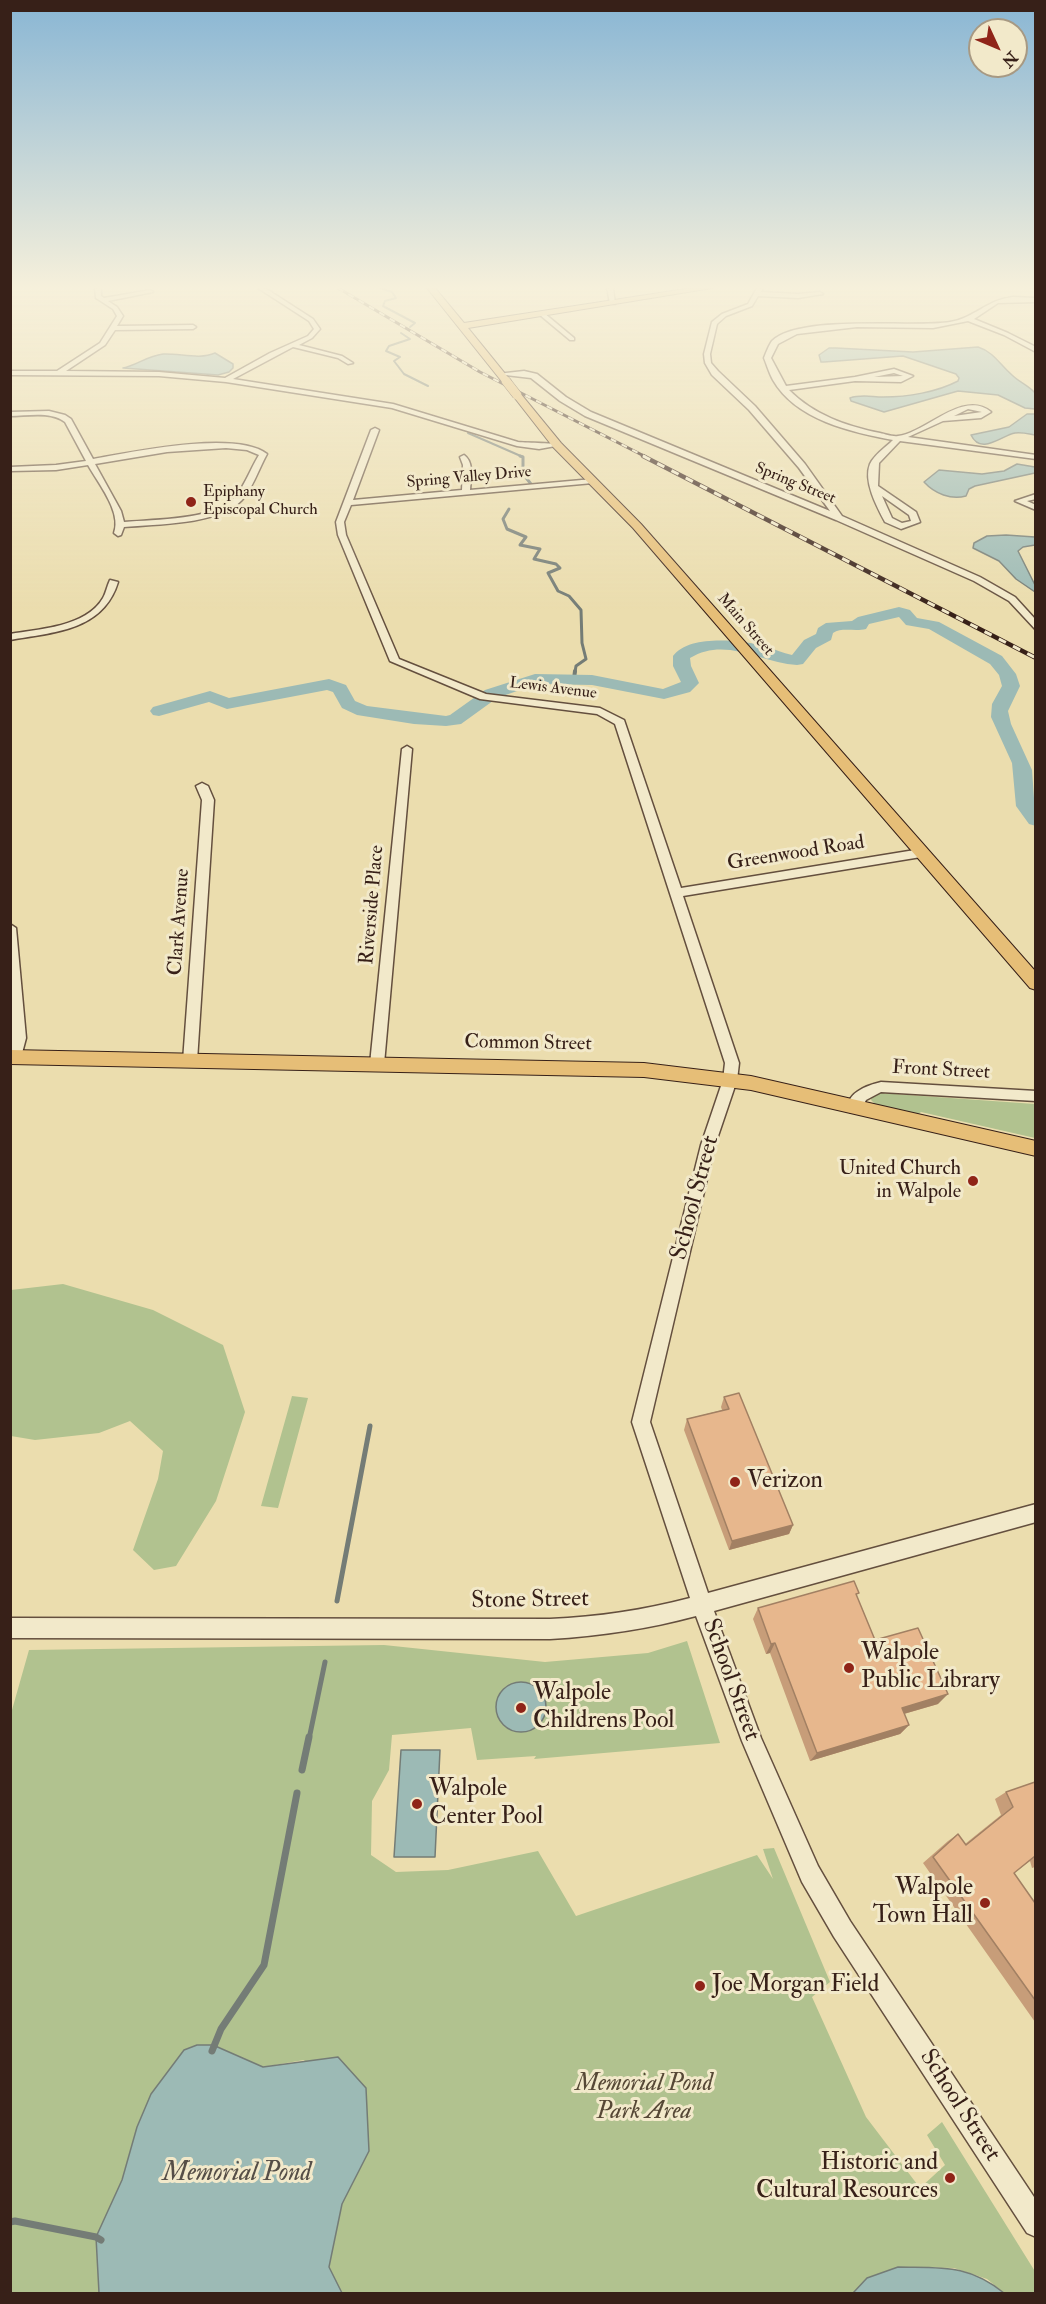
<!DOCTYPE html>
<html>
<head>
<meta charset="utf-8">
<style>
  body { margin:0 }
  #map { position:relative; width:1046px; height:2304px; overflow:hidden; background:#ebddae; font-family:"IM FELL Double Pica",serif }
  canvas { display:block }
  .frame { position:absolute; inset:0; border:12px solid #372018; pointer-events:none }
  .north { position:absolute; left:968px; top:18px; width:60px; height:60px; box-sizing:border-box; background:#f2e9ca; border:2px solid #a79983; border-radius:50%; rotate:134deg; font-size:16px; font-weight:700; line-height:24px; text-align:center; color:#372018 }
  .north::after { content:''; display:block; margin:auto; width:21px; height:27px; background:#8f2418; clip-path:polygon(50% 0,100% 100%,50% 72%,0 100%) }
</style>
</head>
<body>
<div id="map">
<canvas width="1046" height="2304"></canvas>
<div class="frame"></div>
<div class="north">N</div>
</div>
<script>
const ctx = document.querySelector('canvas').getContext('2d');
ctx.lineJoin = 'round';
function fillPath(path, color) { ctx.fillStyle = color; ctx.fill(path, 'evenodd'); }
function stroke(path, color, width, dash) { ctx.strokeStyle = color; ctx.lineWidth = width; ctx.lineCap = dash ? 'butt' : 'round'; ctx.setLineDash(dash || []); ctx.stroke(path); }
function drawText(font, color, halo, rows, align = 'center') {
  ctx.font = font + ' "IM FELL Double Pica",serif'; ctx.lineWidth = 6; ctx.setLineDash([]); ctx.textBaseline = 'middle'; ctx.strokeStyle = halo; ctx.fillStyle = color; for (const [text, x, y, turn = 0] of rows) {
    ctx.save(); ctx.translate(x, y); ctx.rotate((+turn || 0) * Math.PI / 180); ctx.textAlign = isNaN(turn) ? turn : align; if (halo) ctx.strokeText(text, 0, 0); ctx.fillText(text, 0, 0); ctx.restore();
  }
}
const green = new Path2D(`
  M880,1093l155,11v34l-114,-26 -4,3 -40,-9 -6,-6 1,-4z
  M63,1284l90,26 70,35 22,67 -29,89 -40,65 -22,4 -21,-20 25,-71 5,-28 -33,-30 -31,12 -64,7 -24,-4v-146z
  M292,1396l16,2 -30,110 -17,-2z
  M687,1641l33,102 -186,16 2,-3 -59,4 -6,-32 -79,7 -3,35 -17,31 -1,54 25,17 52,-2 90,-19 38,65 181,-61 16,24 -10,-30 11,-1 56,134 -18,15 54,120 54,71 25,-23 -18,-30 15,-13 94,151 -1,21 -31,-1 -17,-14 -33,-11 -56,-1 -31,11 -14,16 -511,-1 -13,-26 13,-63 27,-53 -65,-91 -41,7 -50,-22 -29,5 -33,44 -14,33 -15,53 -26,57 3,56 -88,1 -1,-577 19,-67 355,-5 161,17 103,-9z`);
const water = new Path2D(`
  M978,347c16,5 22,18 34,28 7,7 17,11 23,18v16l-10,-1 -27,-13 -40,-4 -74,21 -33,-11 -1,-3c11,-4 22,-1 33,-1 25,0 54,-5 75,-16l1,-3 -3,-4 -53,-18 -79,6h-3l-2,-7 10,-7h7l77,4z
  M215,353l18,11v4l-4,4 -11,3 -95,-7c14,-3 24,-12 40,-14 17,-1 36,6 52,-1z
  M1027,414h8v21c-6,-1 -13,-3 -20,-2 -13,2 -34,23 -44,2l38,-8z
  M1017,464l18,3v6l-60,13 -6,3 -3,7c-15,4 -31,-2 -42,-14l15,-12 43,4 22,-3z
  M1006,535l29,2v8l-12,2 -5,4 17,34v7l-19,-13 -17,-18 -26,-13 1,-5 13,-7z
  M496 1707a25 25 0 1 1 50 0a25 25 0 1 1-50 0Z
  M401,1750h39l-5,107h-41z
  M197,2045h16l50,22 75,-10 28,31 3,63 -27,53 -13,63 13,26h-243l-3,-56 26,-57 15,-53 14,-33 33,-44z
  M898,2267c44,1 70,-3 106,26h-151l14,-15z`);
const streamFar4 = new Path2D(`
  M380,288l12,4 4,6 -11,3 -2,5 32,17 -5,4
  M1031,288l5,1
  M401,333l9,6 -21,7 -3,5 14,6 -6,4 10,13 24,12
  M468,433l55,24`);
const streamFar3 = new Path2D(`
  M520,456l3,1v17l8,10
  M509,509l-6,10 4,10 19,8 -6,8 20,4 -6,10 22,5 4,4 -12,5 10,18 11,5 12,14 1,33 4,16 -10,7 -1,6`);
const streamFar2 = new Path2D(`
  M574,679l1,-8`);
const streamFar1 = new Path2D(`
  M337,1601l33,-175
  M309,1739l16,-77`);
const stream = new Path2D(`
  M302,1770l7,-33
  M212,2051l9,-22 43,-64 33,-172
  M10,2222l5,-1 81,16 5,3`);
const river = new Path2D(`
  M899,607l11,3 7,8 22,4 63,34 14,18 4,12 -12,25 3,13 21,46 4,56 -7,-2 -13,-18 -4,-43 -21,-46 1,-13 10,-18 -3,-11 -9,-11 -61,-35 -23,-4 -7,-8 -30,7 -3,5c-11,3 -24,-2 -33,4l-2,7 -15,8 -13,16 -6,1c-36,-2 -71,-29 -107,-7l1,8 8,17 -9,9 -26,7 -72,-14 -55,-1 -40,14 -36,26 -15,2 -32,-2 -57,-9 -15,-7 -9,-16 -6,-2 -100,19 -18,-7 -50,14 -6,-1 -3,-4 3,-4 57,-16 19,7 100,-19 17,6 9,16 12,5 79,10 4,-1 35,-25 50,-16 57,1 71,14 18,-7 -8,-16v-10c16,-22 68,-16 92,-10 9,3 18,7 27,9l12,-15 12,-6 2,-6 8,-5 26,-2 6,-4z`);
const minor = new Path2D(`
  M95,288h6v8l3,2 46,-8 3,2 -45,9 9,6 6,9 -6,10 76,-1 3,2 -3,2 -78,1 -10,15 -39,26 93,1 66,6 45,-25 38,-17 6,-7 -5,-8 -51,-33h7l48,31 7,10 -8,9 -13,7 43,11 11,7 -5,1 -10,-6 -45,-11 -60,32 160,25 125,38c10,1 38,1 43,3l-22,4 -22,-3 -125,-38 -166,-26 -67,-6 -149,-1v-4h47l43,-28 17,-27 -4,-7 -17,-11z
  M607,288h6l2,16 -5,-1z
  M757,288h6l-2,4 37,2 22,-2 3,2 -25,4 -40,-2 -6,10 -26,10 -9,8 -7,30 1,9 7,8 37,35 50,58 37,52 138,61 35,20 21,23v10l-27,-29 -35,-20 -138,-61 -251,-104 -25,-15 -29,-23 -34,-4 27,-3 13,3 29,23 25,15 239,99 -31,-43 -50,-58 -37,-35 -7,-12 -1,-9 8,-32 10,-8 26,-10z
  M1013,297l23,1v4l-38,1 -24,16 34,14 28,14v5l-32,-17 -36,-14 -35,7 -76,-1 -60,7 -19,10 -7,14 15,28 69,-9 39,-8 19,7 -12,6 -46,-1 -66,9c25,25 57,36 91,43 5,1 13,4 18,3 28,-3 65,-47 93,-24l-10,6 -38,3 -35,16 128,18v4l-136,-18 -21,22 -1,23 38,26 4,10 -19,7 -16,-7c-8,-15 -22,-41 -15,-58 4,-9 16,-17 23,-24 -42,-8 -97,-20 -120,-60 -4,-7 -6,-15 -9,-22 2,-5 5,-13 8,-17 28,-27 139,-13 178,-19 25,-4 36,-22 63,-25zM894,373l9,3 -29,1zM968,409l14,3 -28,4zM882,496l27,19 2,6 -9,2 -10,-5z
  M540,313h4l30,25v2h-4l-30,-25z
  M49,411l16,4 6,4 22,40c39,-7 143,-29 174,-5 -8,14 -14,34 -25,46 -24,25 -85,24 -118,27l-3,8 -3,1 -4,-3c8,-21 -16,-50 -26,-68l-32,5 -46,1v-4l46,-2 30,-4 -21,-39c-15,-11 -37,-6 -55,-6v-4zM226,448l21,2 12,5c-8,13 -14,30 -23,41 -21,25 -81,23 -112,26l-3,-11 -26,-47 72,-12z
  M375,428l4,2 -26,70 109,-10 1,-25 -3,-8 4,-2c10,7 7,23 6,35l123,-11 4,2 -4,2 -242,22 -7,17 2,13 53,124 87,35 114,14 24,12 57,168 240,-39 6,4 -6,4 -238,39 56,167 -2,17 -22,65 -65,277 58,171 328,-89v18l-322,89 47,127 57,128 32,55 186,279v37l-9,-4 -193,-296 -32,-55 -60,-141 -46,-125c-48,13 -96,20 -146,23l-540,-1v-20l540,1c48,-2 94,-9 140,-21l-58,-176 69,-277 22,-65 2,-17 -110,-339 -18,-10 -117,-15 -90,-38 -52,-126 -2,-13 35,-92z
  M1036,494v5l-9,2 9,4v5l-21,-9z
  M110,580l8,2c-15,49 -64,50 -108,58v-6c29,-5 76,-7 93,-36 3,-5 4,-12 7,-18z
  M407,746l5,3 -28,315 -7,5 -7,-5 32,-315z
  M202,783l6,3 6,14 -17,261 -7,5 -7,-5 19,-261 -6,-14z
  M10,924l6,4 10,110 -5,19 -7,5 -4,-1z
  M881,1082l155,9v10l-155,-9 -15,8 -6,12h-10c-8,-18 18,-27 31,-30z`);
const major = new Path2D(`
  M427,288h8l29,35 228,-35h20l-244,40 43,53 -5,3 -3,-1z
  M514,393h6l41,50 80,81 395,448v18l-6,-2 -397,-460 -80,-81 -39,-50z
  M10,1050l634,13 107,13 285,65v15l-285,-66 -107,-13 -634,-13z`);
const railFar1 = new Path2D(`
  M338,288l142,84 166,85`);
const rail = new Path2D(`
  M643,456l393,202`);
const majorBridge = new Path2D(`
  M506,381l11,14`);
const wall = new Path2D(`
  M724,1397l69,128 -4,9 -60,16 -45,-120 3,-11 35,-9 -1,-3z
  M857,1596l18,44 63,64 -34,10 5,11 -9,9 -90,27 -40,-108 -4,1 -13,-35 5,-11z
  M1035,1782v85l-3,1 -2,-7 -16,12 21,30v119l-112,-159 25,-22 10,-7 7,10 36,-29 -6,-16 11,-7z`);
const shadedWall = new Path2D(`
  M793,1525l-4,9 -60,16 3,-9z
  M775,1643l-5,10 -4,1 5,-10z
  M948,1694l-10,10 -45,13 9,-9z
  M909,1725l-9,9 -90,27 7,-8z`);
const building = new Path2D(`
  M739,1393l54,132 -61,16 -45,-122 42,-10 -5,-12z
  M854,1581l5,12 -3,1 19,46 43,-12 30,66 -46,14 7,17 -92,28 -42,-110 -4,1 -13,-36z
  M1035,1782v74l-21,17 21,30v97l-102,-143 25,-23 8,11 47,-38 -7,-15z`);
const markers = [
  [191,502,6,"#8f2418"],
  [973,1181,6,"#8f2418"],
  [735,1482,6,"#8f2418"],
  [849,1668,6,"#8f2418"],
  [521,1708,6,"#8f2418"],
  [417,1804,6,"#8f2418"],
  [985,1903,6,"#8f2418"],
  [700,1986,6,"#8f2418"],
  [950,2178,6,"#8f2418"]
];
const farStreetnames = [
  ["Spring Valley Drive",469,478,-5],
  ["Spring Street",795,484,22],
  ["Main Street",745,625,49],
  ["Lewis Avenue",553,689,7]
];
const farPoinames = [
  ["Epiphany",203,493],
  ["Episcopal Church",203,511]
];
const streetNames = [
  ["Greenwood Road",796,854,-9],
  ["Riverside Place",373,905,-85],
  ["Clark Avenue",180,922,-86],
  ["Common Street",528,1044,1],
  ["Front Street",941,1071,3]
];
const poiNames = [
  ["United Church",961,1170],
  ["in Walpole",961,1193]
];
const nearStreetnames = [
  ["School Street",696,1198,-75],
  ["Stone Street",530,1601,-1],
  ["School Street",730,1680,70],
  ["School Street",959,2106,57]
];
const nearPoinames = [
  ["Verizon",747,1482],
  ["Walpole",861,1654],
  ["Public Library",861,1682],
  ["Walpole",533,1694],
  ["Childrens Pool",533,1722],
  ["Walpole",429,1790],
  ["Center Pool",429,1818],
  ["Walpole",973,1889,"right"],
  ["Town Hall",973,1917,"right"],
  ["Joe Morgan Field",712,1986],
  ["Historic and",938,2164,"right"],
  ["Cultural Resources",938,2192,"right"]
];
const nearParknames = [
  ["Memorial Pond",644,2085],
  ["Park Area",644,2113]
];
const nearWaternames = [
  ["Memorial Pond",237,2174]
];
fillPath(green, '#b1c28f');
fillPath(water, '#9cbab5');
stroke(water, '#747c76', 1.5);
stroke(streamFar4, '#747c76', 2);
stroke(streamFar3, '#747c76', 3);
stroke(streamFar2, '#747c76', 4);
stroke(streamFar1, '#747c76', 5);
stroke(stream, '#747c76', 7);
fillPath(river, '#9cbab5');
stroke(minor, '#644f3e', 3);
stroke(major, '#372018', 2);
fillPath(minor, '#f2e9ca');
fillPath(major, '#e6be77');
stroke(railFar1, '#372018', 3);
stroke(rail, '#372018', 4.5);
stroke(railFar1, '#f2e9ca', 2, [6]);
stroke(rail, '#f2e9ca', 3, [8]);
stroke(majorBridge, '#372018', 10, []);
stroke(majorBridge, '#e6be77', 9);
fillPath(wall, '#c79d79');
fillPath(shadedWall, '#a28063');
fillPath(building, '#e7b78d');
stroke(building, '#a28063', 1.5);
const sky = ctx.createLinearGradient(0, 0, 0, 611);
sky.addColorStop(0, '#89b6d4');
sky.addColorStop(0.47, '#f6f0db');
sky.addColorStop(1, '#f6f0db00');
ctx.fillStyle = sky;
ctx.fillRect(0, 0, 1046, 611);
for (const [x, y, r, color] of markers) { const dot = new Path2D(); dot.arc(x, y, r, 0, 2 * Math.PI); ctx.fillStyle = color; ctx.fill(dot); stroke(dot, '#f2e9ca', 2); }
drawText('16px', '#372018', '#f2e9ca', farStreetnames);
drawText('16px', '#372018', '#f2e9ca', farPoinames, 'left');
drawText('20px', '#372018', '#f2e9ca', streetNames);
drawText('20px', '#372018', '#f2e9ca', poiNames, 'right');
drawText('24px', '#372018', '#f2e9ca', nearStreetnames);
drawText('24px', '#372018', '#f2e9ca', nearPoinames, 'left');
drawText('italic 24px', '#564836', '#f2e9ca', nearParknames);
drawText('italic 26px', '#554e47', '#f2e9ca', nearWaternames);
</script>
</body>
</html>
